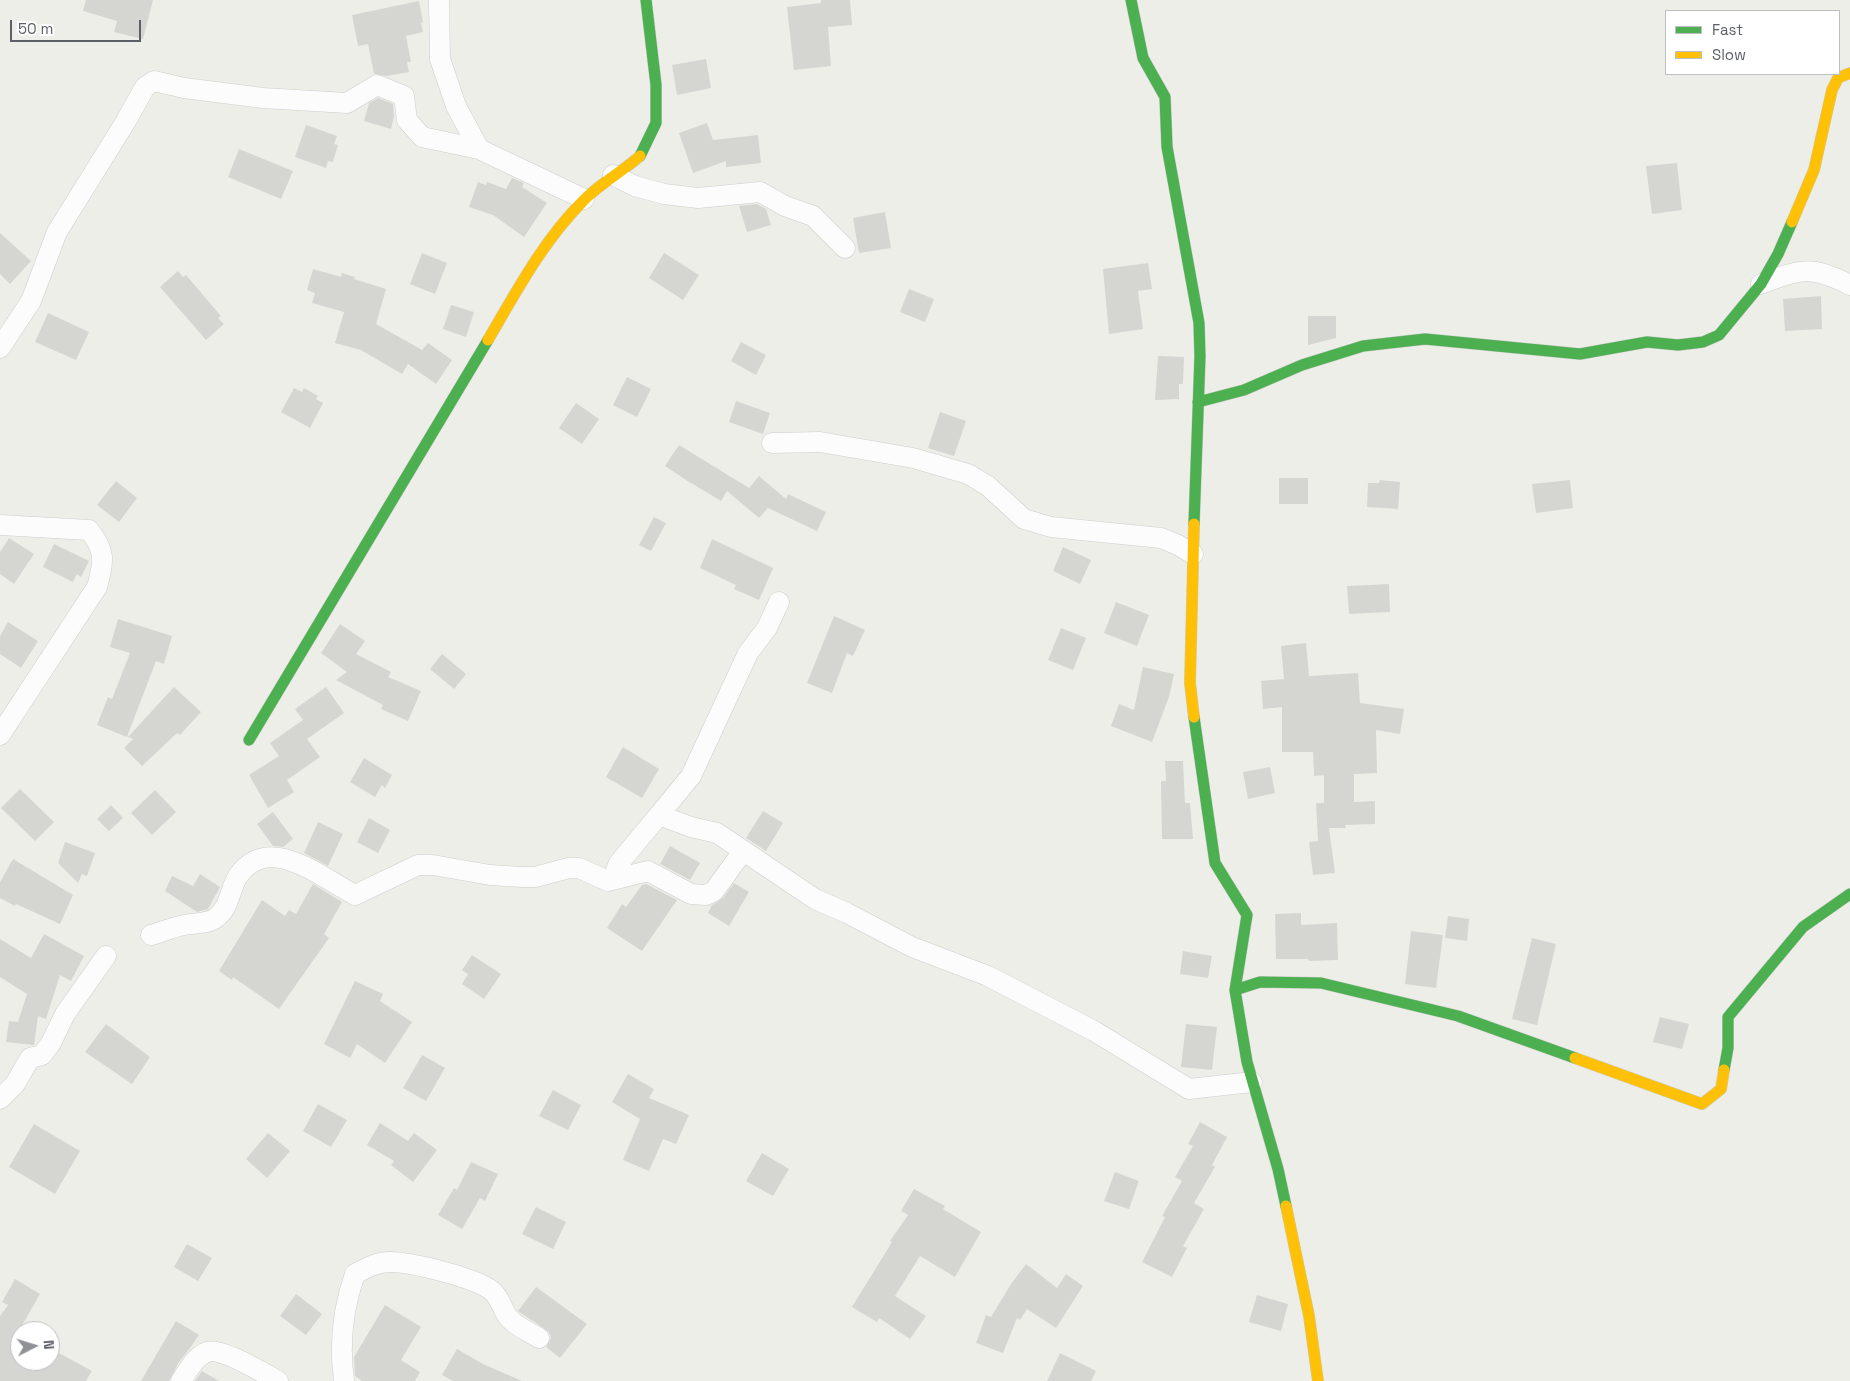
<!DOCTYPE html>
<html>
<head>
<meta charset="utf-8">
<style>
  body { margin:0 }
  #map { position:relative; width:1850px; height:1381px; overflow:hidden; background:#eeeee9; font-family:"Space Grotesk",sans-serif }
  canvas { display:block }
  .legend { position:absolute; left:1665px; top:10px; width:175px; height:65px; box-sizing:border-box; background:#fff; border:1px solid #bebfc3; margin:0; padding:6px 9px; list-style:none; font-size:15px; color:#5d5f68 }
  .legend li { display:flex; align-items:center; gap:10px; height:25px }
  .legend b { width:25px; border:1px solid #bebfc3 }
  .north { position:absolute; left:10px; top:1321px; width:50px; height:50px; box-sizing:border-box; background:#fff; border:1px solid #bebfc3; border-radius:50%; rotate:85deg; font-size:14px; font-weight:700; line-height:20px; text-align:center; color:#5d5f68 }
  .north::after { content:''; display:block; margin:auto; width:18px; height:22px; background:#909195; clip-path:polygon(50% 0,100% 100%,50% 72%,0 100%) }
  .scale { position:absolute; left:10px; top:20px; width:131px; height:22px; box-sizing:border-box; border:2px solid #5d5f68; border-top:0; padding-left:6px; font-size:15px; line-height:18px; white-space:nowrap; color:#5d5f68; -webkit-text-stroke:4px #fff; paint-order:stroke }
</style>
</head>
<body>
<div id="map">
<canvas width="1850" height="1381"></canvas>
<ul class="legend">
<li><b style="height:6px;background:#4caf50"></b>Fast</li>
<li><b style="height:6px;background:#ffc107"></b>Slow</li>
</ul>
<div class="north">N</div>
<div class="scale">50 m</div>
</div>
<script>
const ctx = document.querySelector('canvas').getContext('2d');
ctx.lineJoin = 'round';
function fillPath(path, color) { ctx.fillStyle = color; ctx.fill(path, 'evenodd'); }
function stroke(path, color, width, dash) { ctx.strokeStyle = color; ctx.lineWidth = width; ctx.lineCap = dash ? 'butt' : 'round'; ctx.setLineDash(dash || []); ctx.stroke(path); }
const building = new Path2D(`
  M86,0h67l-10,39 -29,-7 3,-11 -34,-10z
  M821,0h29l2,25 -24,2 3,39 -37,4 -7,-63 34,-4z
  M419,1l4,21 -2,1 2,9 -17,4 5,26h-4l2,10 -23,4 -12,-2 -6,-30 -10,2 -6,-31z
  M706,59l5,29 -34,7 -5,-30z
  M378,98l15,6 1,12 -3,13 -27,-8 5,-18z
  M707,123l6,17 45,-5 3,28 -35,4v-6l-33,12 -14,-40z
  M306,125l31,11 -3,8 4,1 -5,17 -5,-1 -2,7 -31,-11z
  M239,149l54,22 -12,28 -53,-22z
  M1677,163l5,47 -30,4 -6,-48z
  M512,178l12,5 -2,4 25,16 -23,34 -31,-22 -24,-8 9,-25 8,3 1,-3 19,7z
  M757,204l9,5 5,16 -24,7 -8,-26z
  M885,212l6,36 -32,5 -6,-35z
  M0,233l31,28 -21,23 -10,-10z
  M422,253l25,10 -12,31 -25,-10z
  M664,253l35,22 -16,25 -34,-22z
  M1148,263l4,26 -14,2 5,38 -34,5 -6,-65z
  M313,269l28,8 1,-4 13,4 -1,2 32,10 -10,35 46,26 6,-7 24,17 -16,24 -28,-20 -6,10 -41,-24 -26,-7 9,-31 -32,-9 3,-10 -8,-3z
  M178,271l5,6 3,-2 35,41 -3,2 6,6 -18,16 -46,-53z
  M909,289l25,10 -9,23 -25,-10z
  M1821,296l1,33 -37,2 -2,-32z
  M451,305l23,7 -8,25 -23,-8z
  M48,313l41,19 -13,28 -41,-18z
  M1308,316h28v22l-28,7z
  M741,342l25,13 -10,20 -25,-14z
  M1158,356l26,1 -1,27h-4v15l-24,1z
  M627,377l24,12 -14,28 -24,-12z
  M294,388l8,4 2,-4 14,8 -2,3 7,4 -13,25 -29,-16z
  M736,401l34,12 -7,21 -34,-12z
  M576,403l23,16 -17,25 -23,-16z
  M940,412l26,9 -12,35 -26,-8z
  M679,445l70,43 10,-12 27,23 2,-5 38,18 -9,19 -49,-23 -9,10 -32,-27 -6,10 -35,-21 -21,-14z
  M1279,478h29v26h-29z
  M1380,480l20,2 -2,27 -31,-2 1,-24h11z
  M1570,480l3,28 -37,5 -4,-29z
  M116,481l21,17 -18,24 -22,-17z
  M654,517l12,6 -15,28 -12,-6z
  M9,538l25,16 -20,30 -14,-10v-22z
  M712,539l61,29 -14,32 -25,-11 2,-4 -36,-17z
  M54,544l35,17 -8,16 -4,-3 -4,8 -30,-15z
  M1063,547l28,13 -11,24 -27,-13z
  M1389,584l1,28 -41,2 -2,-28z
  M1116,602l33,13 -12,31 -33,-13z
  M834,616l31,14 -12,26 -6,-3 -15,40 -25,-10z
  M118,619l54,17 -8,28 -8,-3 -29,76 -30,-12 11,-28 4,2 18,-46 -20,-6z
  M8,622l30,19 -17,27 -21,-14v-18z
  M340,624l25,17 -9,13 35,18 -3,5 33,14 -13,30 -27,-12 2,-4 -47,-25 11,-8 -26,-19z
  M1061,628l25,10 -13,32 -25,-10z
  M1306,643l3,33 49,-3 2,30 44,6 -4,25 -24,-4 1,43 -23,1v28l21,-1v23l-30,1 1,3h-17l6,45 -22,2 -4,-33 9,-1 -2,-38h8v-28l-10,1 -1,-24h-31v-45l-19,2 -2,-28 23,-2 -3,-33z
  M442,654l24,20 -12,15 -24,-20z
  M1143,667l31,7 -5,23 -17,45 -41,-16 8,-22 15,6z
  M174,687l27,25 -21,23 -3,-2 -35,33 -18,-18 9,-9 -5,-2z
  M326,687l18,26 -37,26 13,18 -33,23 7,12 -26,16 -19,-33 30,-19 -9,-13 33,-23 -8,-11z
  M623,747l36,22 -17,29 -36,-21z
  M364,758l28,17 -7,13 -3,-3 -7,12 -25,-15z
  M1165,761h18l2,42h5l3,36h-31l-1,-58h5z
  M1270,767l5,26 -27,6 -5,-27z
  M20,789l34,33 -19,19 -34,-33z
  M155,790l21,22 -24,23 -21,-22z
  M111,805l12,13 -14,13 -12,-12z
  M763,811l20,12 -17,28 -20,-13z
  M273,812l20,27 -10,8 -10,-1 -16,-22z
  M369,818l21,12 -12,23 -21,-11z
  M318,822l25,12 -15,32 -24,-13z
  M65,842l30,11 -8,23 -5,-2 -4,9 -20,-20z
  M670,846l30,17 -10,17 -30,-16z
  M13,859l60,36 -13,29 -44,-20 -1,2 -15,-8v-16z
  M200,874l20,13 -12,22 -11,3 -32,-21 7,-15 21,10z
  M734,883l15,9 -20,34 -21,-13 4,-8 11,-7z
  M313,884l29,18 -18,32 5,4 -50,71 -46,-32 -1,3 -13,-9 43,-71 23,16 4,-6 7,4z
  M646,884l31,16 -35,51 -35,-23 15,-24 4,3 16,-22z
  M1301,913v12l36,-2 1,37 -29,1 -1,-2h-32l-1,-45z
  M1448,916l21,3 -2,22 -22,-3z
  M1411,931l32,4 -7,53 -31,-4z
  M44,934l40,22 -13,25 -11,-6 -14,44 -8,-3 -4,29 -28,-3 3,-21 9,1 9,-28 -27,-17v-38l31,19z
  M1532,938l24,6 -19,81 -25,-6z
  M1183,951l29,5 -4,22 -28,-4z
  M472,955l29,19 -17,25 -22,-15 6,-10 -6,-4z
  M355,981l28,13 -3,7 32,21 -27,41 -28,-19 -7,14 -26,-14z
  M1660,1017l29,7 -7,25 -29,-7z
  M106,1024l44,33 -18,27 -47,-32z
  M1186,1024l31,3 -5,43 -31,-3z
  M422,1055l23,13 -19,33 -23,-13z
  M628,1074l26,15 -5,9 40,17 -13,29 -13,-5 -14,32 -26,-11 17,-41 -28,-17z
  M553,1090l28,15 -13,25 -29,-14z
  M318,1104l29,16 -16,27 -28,-16z
  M1200,1122l27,15 -15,28 3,2 -21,36 10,6 -21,37 4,2 -15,29 -30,-15 23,-45 -3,-1 20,-35 -7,-4 18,-31 -5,-2z
  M380,1123l28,18 6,-8 23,17 -24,32 -22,-17 3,-4 -27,-16z
  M34,1124l46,27 -25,43 -46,-27z
  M268,1133l22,18 -23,27 -21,-19z
  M762,1153l27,16 -16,27 -27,-15z
  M471,1162l27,12 -13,27 -5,-3 -18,31 -24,-14 16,-27 3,2z
  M1115,1172l24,9 -10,28 -25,-8z
  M914,1189l31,17 -2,3 38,23 -26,45 -35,-21 -25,40 31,20 -16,23 -31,-21 -2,4 -25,-15 40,-65 -2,-1 18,-26 -7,-4z
  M536,1207l30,15 -13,27 -31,-15z
  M187,1244l25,14 -14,23 -24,-14z
  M1026,1264l31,24 9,-14 17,12 -27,42 -29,-19 -7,11 -3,-2 -14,35 -27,-10 10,-28 5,2 20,-33z
  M15,1279l25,15 -20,35v32h30v-13l42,23 -6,10h-86v-65l8,-11 -6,-3z
  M536,1287l51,37 -27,34 -14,-11 5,-9 -2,-6 -31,-21z
  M296,1294l26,20 -16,21 -26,-19z
  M1257,1295l31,9 -7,27 -32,-9z
  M385,1305l36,22 -20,33 19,12 -5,9h-53l-7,-5 -1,-19z
  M176,1321l23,14 -9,13 -11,14 -10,19h-28z
  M457,1349l26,15 39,17h-69l-11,-6z
  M1060,1353l36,18 -5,10h-44z
  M202,1371l17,10h-24z`);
const street = new Path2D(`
  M439,0l1,59 16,47 23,43 105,50
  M613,175l22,11 29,8 34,4 62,-6 25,14 28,10 32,32
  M1761,284c39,-15 50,-19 89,1
  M0,348l31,-47 26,-69 69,-111 19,-34 9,-6 30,7 79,10 84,5 30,-18 27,11 3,24 15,17 57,12
  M772,443l48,-1 93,16 55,16 20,12 36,33 27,8 110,11 17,7 15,9
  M0,525l89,5c17,21 15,32 8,57l-97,148
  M659,815l32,-39 57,-123 19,-25 12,-26
  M612,880l7,-17 40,-48 32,12 26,6 98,66 32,14 65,34 76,29 106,55 95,58 63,-7
  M151,935c11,-3 22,-8 33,-10 11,-2 25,-1 33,-8 13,-10 13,-29 21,-41 31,-44 82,1 117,19l63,-30h15l57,10 32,2h13l34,-9h10l29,13 40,-10 43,23 15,1 8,-4 29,-40
  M0,1099l15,-15 15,-26 12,-3 9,-12 14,-29 41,-58
  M181,1381c7,-10 14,-25 26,-29 15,-5 56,21 71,29
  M344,1381c-5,-36 -1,-73 11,-107 11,-6 22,-12 35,-12 21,0 87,16 102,29 8,6 10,18 16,26 7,9 21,15 31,21`);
const fast = new Path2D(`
  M1131,0l12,58 22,39 2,50 32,176 1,33 -6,168
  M640,156l16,-33v-38l-10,-85
  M1198,402l46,-12 58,-25 61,-19 62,-7 155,15 67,-12 31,3 25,-3 16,-7 42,-51 17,-30 14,-32
  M1194,717l21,146 32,52 -12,75 12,72 31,107 8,37
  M249,740l239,-400
  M1235,990l25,-8 61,1 137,33 117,42
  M1724,1070l4,-22v-31l75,-90 47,-33`);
const slow = new Path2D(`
  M1792,222l22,-52 18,-80 6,-12 12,-5
  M488,340c28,-48 55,-99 95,-139 16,-17 39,-29 57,-45
  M1194,717l-4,-34 4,-159
  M1575,1058l127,46 19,-15 3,-19
  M1286,1206l23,110 9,65`);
fillPath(building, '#d5d5d2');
stroke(street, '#ccc', 21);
stroke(fast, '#cacbcb', 12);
stroke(slow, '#cacbcb', 12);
stroke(street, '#fcfcfc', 20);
stroke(fast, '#4caf50', 11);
stroke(slow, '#ffc107', 11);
</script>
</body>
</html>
